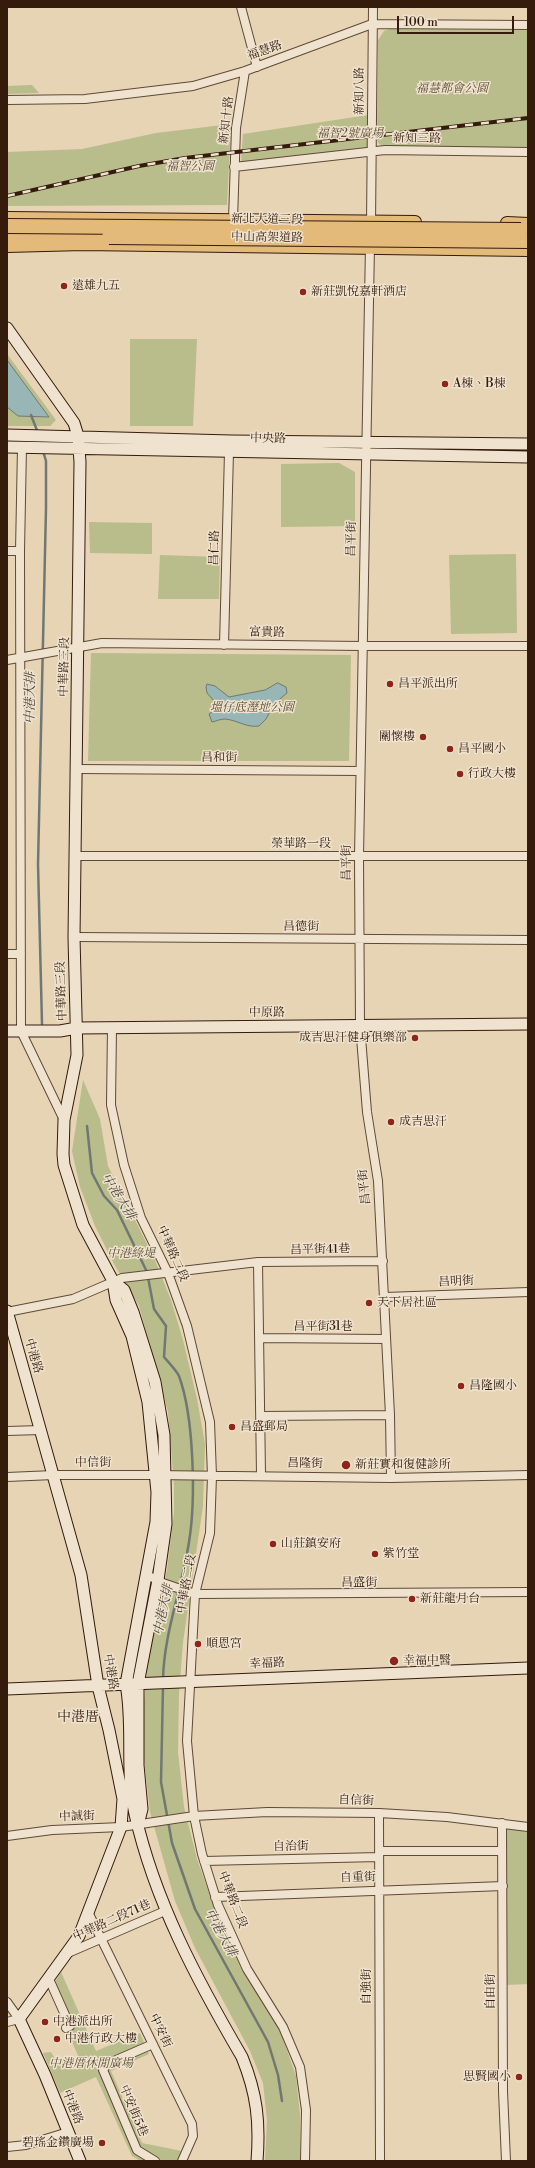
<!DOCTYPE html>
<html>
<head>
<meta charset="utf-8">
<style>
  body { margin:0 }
  #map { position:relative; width:535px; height:2168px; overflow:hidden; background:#e6d4b5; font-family:"Libre Bodoni",serif }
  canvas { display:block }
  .frame { position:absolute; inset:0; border:8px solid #341b0c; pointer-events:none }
  .scale { position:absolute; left:397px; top:16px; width:117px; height:18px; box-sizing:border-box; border:2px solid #341b0c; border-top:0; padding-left:5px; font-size:12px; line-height:14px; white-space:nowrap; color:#341b0c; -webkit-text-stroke:3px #efe3cf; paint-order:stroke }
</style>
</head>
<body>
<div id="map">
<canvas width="535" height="2168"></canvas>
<div class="frame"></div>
<div class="scale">100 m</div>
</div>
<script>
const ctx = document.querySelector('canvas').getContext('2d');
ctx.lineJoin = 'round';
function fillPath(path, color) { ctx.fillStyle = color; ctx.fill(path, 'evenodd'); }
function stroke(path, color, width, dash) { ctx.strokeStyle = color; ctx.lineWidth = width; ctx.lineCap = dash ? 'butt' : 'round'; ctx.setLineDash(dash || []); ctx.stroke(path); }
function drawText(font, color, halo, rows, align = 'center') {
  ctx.font = font + ' "Libre Bodoni","Noto Serif TC",serif'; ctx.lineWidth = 3; ctx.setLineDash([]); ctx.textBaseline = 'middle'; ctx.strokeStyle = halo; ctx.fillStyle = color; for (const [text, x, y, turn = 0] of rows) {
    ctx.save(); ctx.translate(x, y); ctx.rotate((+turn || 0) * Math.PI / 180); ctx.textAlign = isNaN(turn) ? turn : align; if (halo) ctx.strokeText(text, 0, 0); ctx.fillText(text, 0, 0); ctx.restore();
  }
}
const green = new Path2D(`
  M389,29l139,1v118l-144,-1 -6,-4 -1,-4 1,-99 6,-9z
  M32,85l7,8 -32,1v-8z
  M368,115v32l-127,16 2,-29z
  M231,124l-4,81 -220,1v-54l75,-3 74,-16z
  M130,339h67l-4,87h-63z
  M7,354l49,66 -6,6h-43z
  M339,463l16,9v54l-74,1v-63z
  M89,522l63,1v31l-62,-1z
  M516,554l1,79 -66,1 -2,-79z
  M160,555l60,2 -1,42h-61z
  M91,653l260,2 -2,106h-261z
  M83,1080l17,39 8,47 46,92 17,42 12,40 14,59 8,45 -2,62 -20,136 -4,52 -1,58 6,55 13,52 18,51 28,61 37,59 16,46 4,39v46h-35l2,-41 -4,-37 -13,-32 -55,-103 -20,-47 -25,-89 -6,-52v-58l4,-43 19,-89 7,-57v-28l-6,-73 -29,-106 -25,-42 -19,-38 -15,-39 -8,-36z
  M506,1828l22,4v152l-22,1z
  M61,1972l35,79 44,-18 9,21 -38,17 31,72 40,8 -4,10h-38l-8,-5 -36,-79 -36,16 -17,-40 8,-1 4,7 11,4 13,-5 -29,-68z`);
const water = new Path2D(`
  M7,360l42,57 -31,-1 -11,-9z
  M278,683l8,4 1,6 -13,11 -8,15 -7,7c-12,2 -22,-6 -34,-7 -4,0 -9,2 -13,3l-3,-8 3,-2 2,-11 -7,-8 -1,-6 1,-3 8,2 14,11 36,-7z`);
const stream = new Path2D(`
  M31,415l7,18
  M42,1024l-4,-160 8,-356v-47l-3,-10
  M87,1126l5,47 12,23 13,14 30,62 7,37 12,17 -2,31c5,6 12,13 15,19 15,41 17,123 10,166 -7,46 -25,91 -26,137
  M163,1686l-2,96 11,61 23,66 73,133 10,33 4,26`);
const street = new Path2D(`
  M241,7l16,60
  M7,100l78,-1 108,-13 52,-15 127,-47 156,1
  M234,167l151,-17 143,2
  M233,220l3,-92 9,-57
  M371,225l2,-218
  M370,245l-11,611 1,169 7,87 11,69 12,234 1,63
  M22,447l-2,104 1,480 43,89
  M7,551h13
  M224,645l5,-193
  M7,660l95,-17 260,3h166
  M77,769l283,2
  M75,856h453
  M74,937l454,3
  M7,954h14
  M112,1027l-1,78 13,60 17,53 27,55 19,53 23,96 2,54 -2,57 -15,61 -8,147 7,75 8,38 16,51 29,64 36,58 17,40 6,43 -1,51
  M258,1262l3,213
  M385,1297l143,-5
  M7,1312l66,-13 49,-21 136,-16 125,-1
  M260,1338l126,1
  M261,1416l129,-1
  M7,1431l34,-1
  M7,1477l47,-2h102l235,3 137,-3
  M147,1575l16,8 32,11 333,-2
  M379,1813l1,348
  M502,1823l1,268 3,70
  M7,1836l45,-6 69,-3 73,-11 73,-4 112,1 68,4 81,10
  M379,1851h123
  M204,1861l175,-4
  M215,1897l288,-11
  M89,1914l103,210 1,12 -11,25
  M68,1953l97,-42
  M49,1979l21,47 -4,2
  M7,2002l12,17 -12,3
  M153,2044l-46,20 -4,6 34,80 18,11
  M7,2147l19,-2 42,-13`);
const secondary = new Path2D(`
  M7,328l67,95 4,13 2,26 -6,475 3,118 -13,65 -1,34 1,11 19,60 30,56 11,9 9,22 22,70 9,53 2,89 -8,56 -20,104v81l4,44 -4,16
  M7,435l224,6 297,3
  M7,447l521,10
  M7,1031h53l17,-3 451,-4
  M113,1281l3,19 16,36 16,66 9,90 -1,30 -30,162c8,43 -1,87 9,130 20,88 62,166 107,243 15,37 18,65 15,104
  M7,1311l74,264 17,111 11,44 14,69 -2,28 -42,109 -60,83 26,56 35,86
  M7,1689l521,-21`);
const primary = new Path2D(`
  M7,218l408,4
  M507,223l21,1
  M7,246l76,-2 445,6`);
const highway = new Path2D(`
  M7,237h102`);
const rail = new Path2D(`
  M7,196l132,-30 46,-8 343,-40`);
const highwayBridge = new Path2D(`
  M7,226l514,4
  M109,237l419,4`);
const markers = [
  [64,286,4,"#8f2418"],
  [303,292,4,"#8f2418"],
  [445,384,4,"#8f2418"],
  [390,684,4,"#8f2418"],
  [423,737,4,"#8f2418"],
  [450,749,4,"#8f2418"],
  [460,774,4,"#8f2418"],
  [415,1038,4,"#8f2418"],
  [391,1122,4,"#8f2418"],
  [369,1303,4,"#8f2418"],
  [461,1386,4,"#8f2418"],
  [232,1427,4,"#8f2418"],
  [346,1465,5,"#8f2418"],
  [273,1544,4,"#8f2418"],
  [375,1554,4,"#8f2418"],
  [412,1599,4,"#8f2418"],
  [198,1644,4,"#8f2418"],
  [394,1661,5,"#8f2418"],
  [45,2022,4,"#8f2418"],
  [57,2039,4,"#8f2418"],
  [519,2077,4,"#8f2418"],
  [102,2143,4,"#8f2418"]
];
const streetNames = [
  ["福慧路",265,51,-20],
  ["新知八路",360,91,-90],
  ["新知十路",227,120,-83],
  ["新知三路",417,139,1],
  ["新北大道三段",267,220,1],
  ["中山高架道路",267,238,1],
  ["中央路",268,439,1],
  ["昌平街",352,539,-89],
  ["昌仁路",215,548,-88],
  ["富貴路",267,633,1],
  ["中華路三段",65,667,-89],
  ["昌和街",219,758],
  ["榮華路一段",301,844],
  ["昌平街",347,863,-90],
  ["昌德街",301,927],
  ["中華路三段",62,991,-92],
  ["中原路",267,1013],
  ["昌平街",365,1187,-96],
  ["昌平街41巷",320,1250,-1],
  ["中華路二段",172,1254,66],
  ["昌明街",456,1282,-3],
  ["昌平街31巷",323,1327],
  ["中港路",33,1356,74],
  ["中信街",93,1463],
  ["昌隆街",305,1464,1],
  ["昌盛街",359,1583],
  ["中華路二段",187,1584,-80],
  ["幸福路",267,1664,-3],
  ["中港路",110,1672,80],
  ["自信街",356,1801,2],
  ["中誠街",77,1817,-2],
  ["自治街",291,1847,-1],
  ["自重街",358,1878,-2],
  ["中華路二段",232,1900,69],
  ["中華路二段71巷",112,1921,-24],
  ["自強街",367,1987,-90],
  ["自由街",491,1992,-90],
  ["中安街",160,2031,64],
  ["中港路",72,2107,68],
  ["中安街5巷",133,2111,67]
];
const parkNames = [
  ["福慧都會公園",452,89],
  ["福智2號廣場",350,134],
  ["福智公園",190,167],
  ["塭仔底溼地公園",252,708],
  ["中港綠堤",131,1254],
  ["中港厝休閒廣場",91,2064]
];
const poiNames = [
  ["遠雄九五",72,286],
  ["新莊凱悅嘉軒酒店",311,292],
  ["A棟、B棟",453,384],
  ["昌平派出所",398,684],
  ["關懷樓",415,737,"right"],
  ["昌平國小",458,749],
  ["行政大樓",468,774],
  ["成吉思汗健身俱樂部",407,1038,"right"],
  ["成吉思汗",399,1122],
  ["天下居社區",377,1303],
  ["昌隆國小",469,1386],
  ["昌盛郵局",240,1427],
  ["新莊實和復健診所",355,1465],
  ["山莊鎮安府",281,1544],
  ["紫竹堂",383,1554],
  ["新莊龍月台",420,1599],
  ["順恩宮",206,1644],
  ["幸福中醫",403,1661],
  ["中港派出所",53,2022],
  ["中港行政大樓",65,2039],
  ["思賢國小",511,2077,"right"],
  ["碧瑤金鑽廣場",94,2143,"right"]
];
const waterNames = [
  ["中港大排",31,698,-89],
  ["中港大排",118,1197,58],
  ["中港大排",164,1610,-78],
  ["中港大排",220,1933,61]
];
const quarterNames = [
  ["中港厝",78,1718]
];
fillPath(green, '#b9bc8b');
fillPath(water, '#99b6b6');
stroke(water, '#717872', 1);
stroke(stream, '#717872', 2.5);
stroke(street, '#604936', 10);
stroke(secondary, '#341b0c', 13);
stroke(primary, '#341b0c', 14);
stroke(highway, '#341b0c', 16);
stroke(street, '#efe3cf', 8);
stroke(secondary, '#efe3cf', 11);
stroke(primary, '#e3ba7a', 12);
stroke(highway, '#e3ba7a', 14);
stroke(rail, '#341b0c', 4);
stroke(rail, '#efe3cf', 2.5, [8]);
stroke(highwayBridge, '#341b0c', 16, []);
stroke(highwayBridge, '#e3ba7a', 14);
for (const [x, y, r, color] of markers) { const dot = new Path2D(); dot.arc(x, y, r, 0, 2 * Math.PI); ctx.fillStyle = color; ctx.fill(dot); stroke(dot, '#efe3cf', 1.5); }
drawText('12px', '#341b0c', '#efe3cf', streetNames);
drawText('italic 12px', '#5c4b32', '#efe3cf', parkNames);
drawText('12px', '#341b0c', '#efe3cf', poiNames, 'left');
drawText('italic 13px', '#524a3f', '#efe3cf', waterNames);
drawText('14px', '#341b0c', '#efe3cf', quarterNames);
</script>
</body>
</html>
